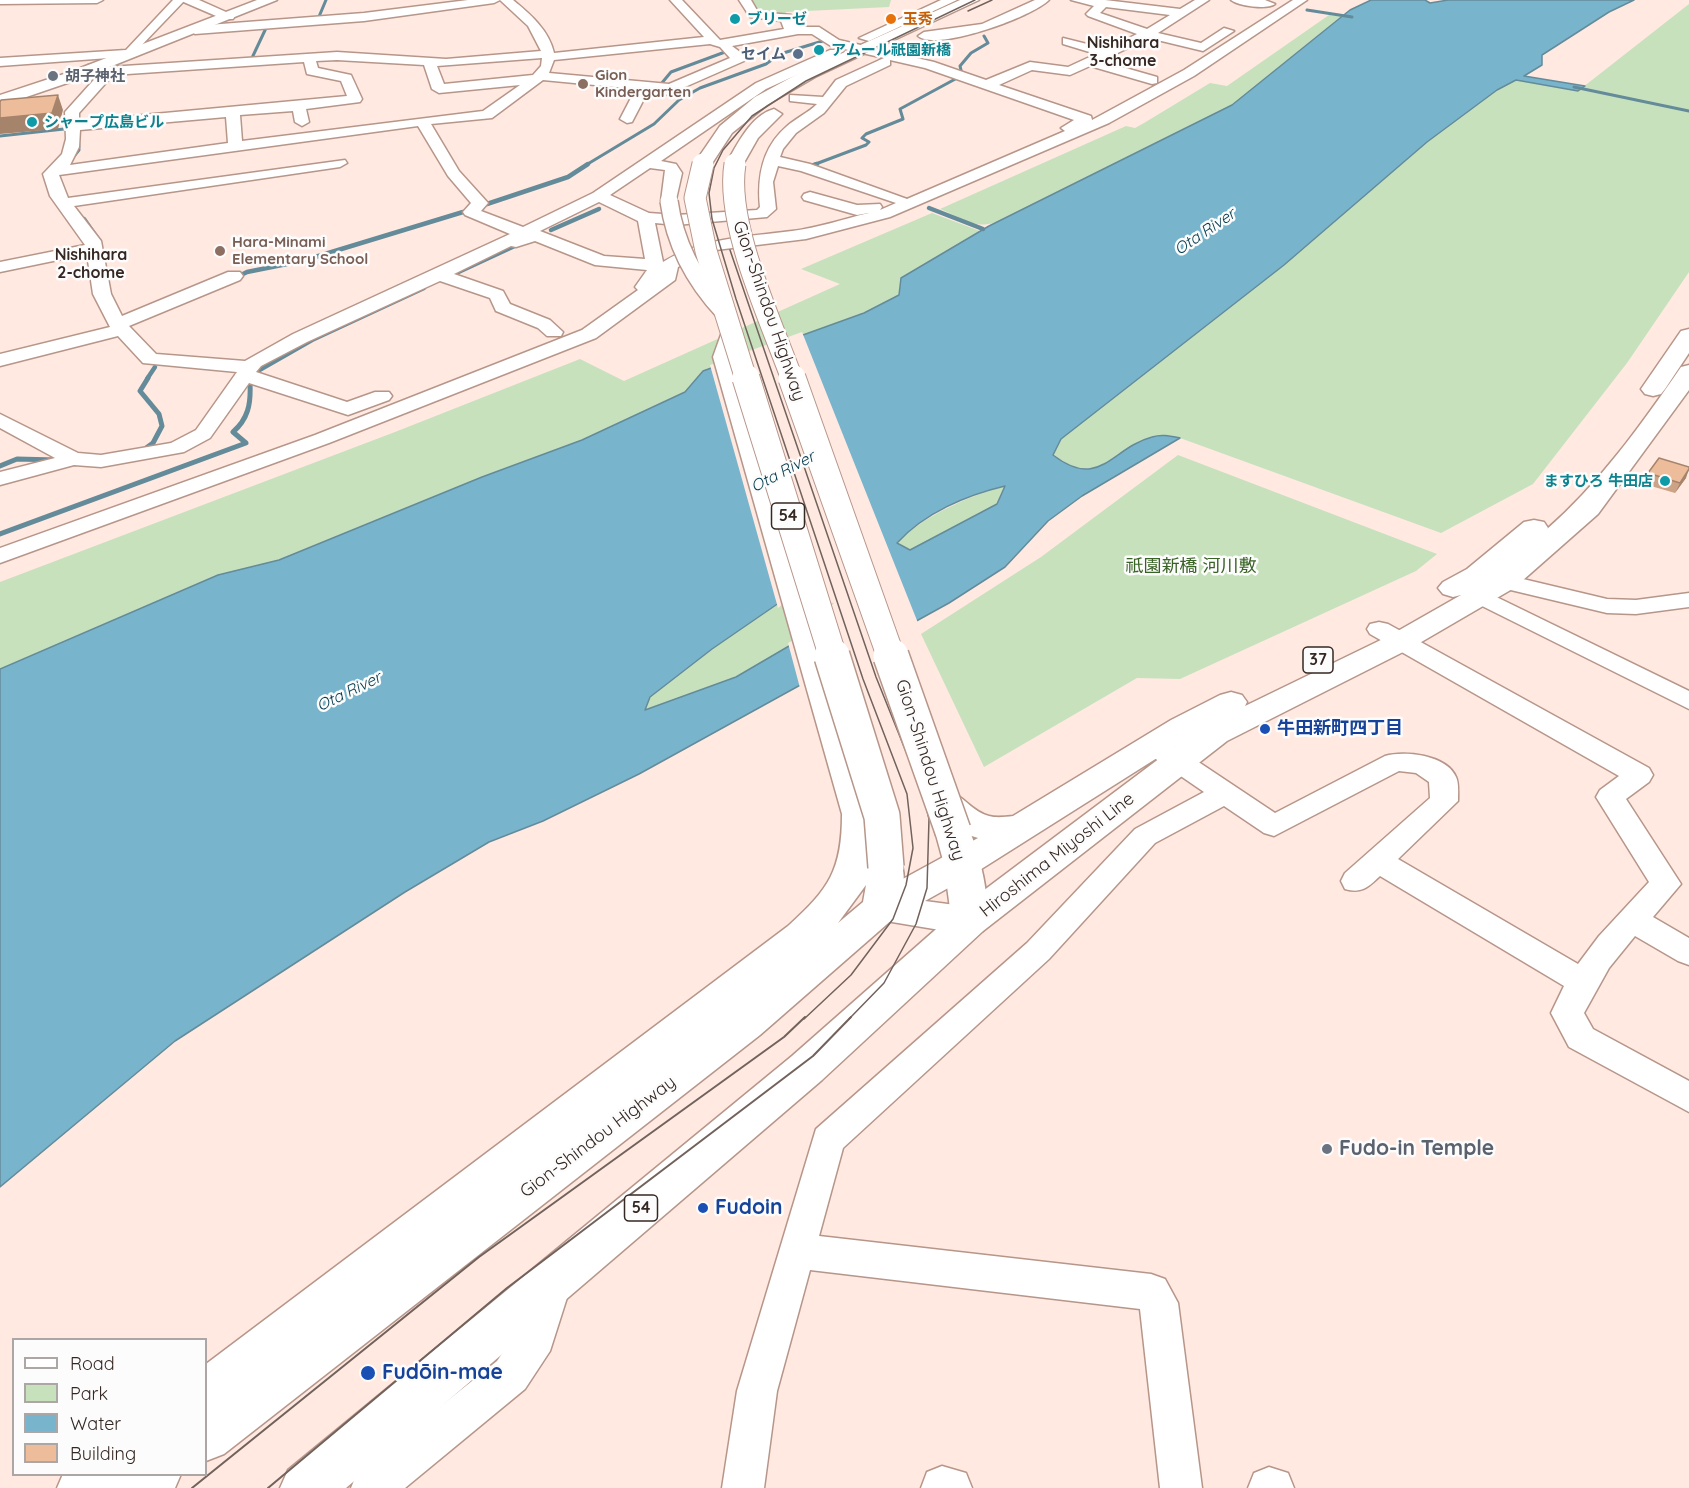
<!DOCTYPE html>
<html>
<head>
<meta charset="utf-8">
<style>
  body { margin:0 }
  #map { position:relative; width:1689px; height:1488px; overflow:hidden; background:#ffe9e1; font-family:Quicksand,sans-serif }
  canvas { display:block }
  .legend { position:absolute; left:12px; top:1338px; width:195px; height:138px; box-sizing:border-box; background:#fcfcfc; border:2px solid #aca7a5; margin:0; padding:8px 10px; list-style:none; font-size:18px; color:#352823 }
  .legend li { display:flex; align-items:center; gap:12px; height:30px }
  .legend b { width:30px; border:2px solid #aca7a5 }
</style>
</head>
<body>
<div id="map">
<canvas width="1689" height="1488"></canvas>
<ul class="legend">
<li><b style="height:8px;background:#fff"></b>Road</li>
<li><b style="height:16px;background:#c7e1bd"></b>Park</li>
<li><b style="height:16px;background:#78b5cd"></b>Water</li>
<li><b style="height:16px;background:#edbd9b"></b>Building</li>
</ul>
</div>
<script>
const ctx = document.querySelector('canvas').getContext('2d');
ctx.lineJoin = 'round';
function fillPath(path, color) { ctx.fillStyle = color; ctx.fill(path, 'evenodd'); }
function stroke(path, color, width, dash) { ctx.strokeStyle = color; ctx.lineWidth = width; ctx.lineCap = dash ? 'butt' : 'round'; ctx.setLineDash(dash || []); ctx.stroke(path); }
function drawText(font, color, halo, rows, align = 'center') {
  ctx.font = font + ' Quicksand,"Noto Sans JP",sans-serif'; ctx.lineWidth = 5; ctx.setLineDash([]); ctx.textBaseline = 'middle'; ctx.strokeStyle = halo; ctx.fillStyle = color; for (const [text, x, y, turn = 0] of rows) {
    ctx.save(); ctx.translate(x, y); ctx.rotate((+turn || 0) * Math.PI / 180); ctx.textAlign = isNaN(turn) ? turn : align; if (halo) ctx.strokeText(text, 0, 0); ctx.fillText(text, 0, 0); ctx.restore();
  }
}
const green = new Path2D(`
  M750,0h141l-2,7 -103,5v4l-28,-2z
  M1689,4v268l-62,91 -94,121 -92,49 -261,-95c-10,-2 -18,-4 -28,-1 -41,11 -52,54 -99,17l8,-15 366,-297 70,-52 19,-10 62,11z
  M1329,15l13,1 -110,89 -209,105c-44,21 -39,18 -83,-1l186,-83 9,2 9,-5 66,-40 17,3z
  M932,213l48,18 -79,47 -2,17 -35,18 -161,58 -18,21 -103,48 -100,37 -203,83 -61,15 -218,94v-87l395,-150 185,-73 44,22 216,-97 -39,-15z
  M1178,455l259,99 -21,17 -236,108 -43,-1 -153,89 -63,-133 120,-77z
  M1005,485l-8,19 -87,46 -13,-8c32,-29 67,-43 108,-57z
  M789,596l52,4 -40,39 -65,38 -91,33 5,-13 62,-48z`);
const water = new Path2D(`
  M1371,0h54l5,3 18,-3h186l-25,12 -67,43v10l-18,11 61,10 -7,5 -62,-11 -19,10 -70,52 -143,123 -223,174 -8,16c47,36 58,-7 99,-18 10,-3 18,-1 28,1l-98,58 -34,25 -43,46 -56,36 -310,171 -96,47 -54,21 -84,50 -230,149 -175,146v-518l218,-94 61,-15 203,-83 100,-37 103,-48 18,-21 161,-58 35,-18 2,-17 88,-52 243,-121 118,-95zM1005,486l-8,18 -87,46 -13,-7c27,-30 70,-48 108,-57zM789,596l51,5 -39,38 -65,38 -91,33 5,-13 62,-48z`);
const pier = new Path2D(`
  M802,332l116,291 -118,65 -12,-45 12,-7 34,-33 -44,-4 -12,9 -68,-243z`);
const streamFar2 = new Path2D(`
  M1307,10l45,7
  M315,20l3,-1 8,-19
  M251,60l16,-34
  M962,74l-2,-8 11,-13 17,-10 -4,-7
  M661,84l10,-12 54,-20
  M1574,87l115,24
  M0,136l64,-7
  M67,165l12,-15 -1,-20
  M586,165l68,-41 25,-24 21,-12 66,-24 14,-10 46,-14
  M813,165l53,-20 3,-3 -7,-4 4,-4 37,-15 -3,-10 59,-32`);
const streamFar1 = new Path2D(`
  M66,166l2,-2
  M816,168l-5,-2 6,-2
  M487,204l81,-27 20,-13
  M929,208l54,21
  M84,219l16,23
  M551,230l48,-21
  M452,275l69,-32
  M235,278l12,-6 55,-11 161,-49
  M256,372l56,-32 112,-52
  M147,379l8,-12`);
const stream = new Path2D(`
  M142,451l11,-8 9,-17 -3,-12 -19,-23 8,-13
  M0,466l17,-7 39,1
  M0,534l246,-91 -13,-11c15,-13 18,-28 17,-48`);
const street = new Path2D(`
  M0,0h103l-6,3 -97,1z
  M173,0h12l-47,49 -2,7 -136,10v-8l126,-8z
  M468,0h32l-6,3 -130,18 -169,13 -6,-4 6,-4 169,-13z
  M500,0h13c17,14 36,30 41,53l150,-16 -34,-37h12l38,40 64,-11 -3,-8 -31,-4 -11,-17h12l7,12 33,3 6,12h22l20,13 95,22 52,18 44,-18 38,5 28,-13 -33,-10v-6l44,11 30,-15 -49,-18 -2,-2 8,-8 -23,-6h34l75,9 15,-9h14l-51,33 43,10 23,-15 10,3 -31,20 -54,-13 -48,23 56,16v6l-5,1 -62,-18 -20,9 -38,-5 -33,15 92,31 1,4 92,-50 109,-70h14l-113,76 -85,47 -219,94 -84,22 -90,11 -38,17 -3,13 -79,58 -267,105 -329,120v-15l315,-113 267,-105 56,-40 -3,-3 12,-17 -52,-5 -60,-24 -19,6 -5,-1 -57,28 49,17 7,13 40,16 13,12 -2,4h-14l-9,-8 -42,-17 -6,-13 -50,-17 -133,61 -46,24 -5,6 91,30 28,-10h14l3,4 -3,4 -41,15 -99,-32 -39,55 -26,14 -83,15 -27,-2 -74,20v-13l55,-14 -55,-30v-14l78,39 23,2 70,-12 25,-13 41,-58 -94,-9 -25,-27 -118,30v-12l110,-27 -17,-33 -6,-40 -87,18v-10l85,-17 -35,-49 -7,-22 19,-20 4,-15 -1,-27 35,-39 -12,-2v-6l21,2 228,-15 109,7 95,-8 -13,-25zM1106,7l64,8 -23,14 -47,-16zM798,34h14l19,12 53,12 -48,22 -13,17 -33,-2v6l27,3c-9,9 -21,14 -31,23 -24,21 -29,50 -26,80l-3,3 -81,5 -27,-2 -39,-18 40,-27 15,2 -4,31 2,3h12l7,-31 -6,-9 -15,-3 105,-72 72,-33v-6h-8l-74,33 -163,110 -70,34 -42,-16 7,-8 -29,-32 -28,-47 61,-6 51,-38 104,10 -15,6 -12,23 7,4 5,-1 12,-23 25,-5 75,-33v-6l-12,-9zM710,44l10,3 10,11 -61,26 -120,-11 5,-13zM542,58l-1,8 -8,9 -89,9 -7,-18zM337,60l87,5 8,24 7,4 81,-8 -37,26 -241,30 -2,-26 53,-4 2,11 7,4 7,-4 -3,-13 54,-7 2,-3 -11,-24 -33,-7 -2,-7zM890,60l35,8 149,52 -13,8 4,3 -158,68 -97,-35 -30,-7 3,-8 13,-16 28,-20 22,-27 44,-21zM304,62l3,12 34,7 6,15 -268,25v-8l34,-38zM226,117l2,26 -158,22 9,-18 1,-17zM418,126l30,50 23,27 -8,9 2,3 45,19 -217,100 -48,27 -89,-7 -27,-28 111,-46 3,-4 -3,-4h-12l-106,44 -11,-22 -10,-53 -27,-35 266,-39 7,-4 -2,-3 -277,38 -9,-23zM778,166l23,5 95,32 -16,7 2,-3 -2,-3 -23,1 -47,-13 -6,2 -2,3 2,3 53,15 12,-2c-26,6 -51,15 -77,18 -45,6 -89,6 -129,31l-8,-39 21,2 91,-8 9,-8 -3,-27zM599,202l39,19 7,38 -41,-3 -64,-25z
  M941,0h16l-88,41 -10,-3z
  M1035,0h14c-17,17 -113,52 -131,36l6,-4 58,-8z
  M1231,0h34l10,4c-8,6 -36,2 -44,-4z
  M1481,569l126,30 29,1 53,-7v14l-53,7 -29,-1 -134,-32 -4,-5 4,-5z
  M1480,589l209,102v18l-217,-108 -4,-5 4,-5z
  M1379,622l9,2 261,144 4,7 -4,7 -23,17 55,85 -28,33 36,21v27l-11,-4 -43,-25 -26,32 -25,45 9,16 96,52v31l-120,-65 -18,-34 13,-27 -184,-110c-12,11 -18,18 -35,13l-4,-8 4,-8 85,-75 -1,-16 -13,-9 -17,-2 -125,65 -10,-3 -40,-27 -69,37 -106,116 -206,189 -24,88 332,38 14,5 13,24 24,185h-42l-20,-179 -330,-39 -33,121 -13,97h-42l15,-97 79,-262 211,-186 108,-114 69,-37 -54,-37 -4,-6 4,-6 10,-3 10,3 105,70 110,-57c19,-6 62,-1 71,21 3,6 2,17 2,24l-60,58 180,105 21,-28 50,-54 -53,-85 4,-7 19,-14 -249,-142 -3,-5 3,-5z
  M552,1267l14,5 5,13 -21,66 -25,38 -120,99h-54l6,-15 140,-112 22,-32 19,-57z
  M942,1466l24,7 6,15h-51l6,-16z
  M1269,1467l19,6 6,15h-46l6,-15z`);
const secondary = new Path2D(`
  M179,0h20l36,16 -2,3h-10z`);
const primary = new Path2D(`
  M1689,329v24l-24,36 -4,5 -8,2 -8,-2 -4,-5 40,-58z
  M1689,365v25l-91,124 -84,74 -103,60 -184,93 -244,190 -13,4 -102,-17 -6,-10 6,-10 110,-60c-21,-6 -41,-18 -52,-37l5,-8c30,-9 33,16 58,23 7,2 16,1 24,0l158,-96 49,-25 11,-3 11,3 5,7 -2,4 144,-70 72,-41 -8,2 -10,-3 -5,-6 5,-6 24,-13 57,-47 10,-2 10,2 4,6 -2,2c53,-46 95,-105 135,-163zM1176,746l-213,160 -38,-5 50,-28z`);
const highway = new Path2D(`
  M257,0h20l-195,78 -82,28v-11l70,-23z
  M960,0h19l-164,77 -48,28 -35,28 -23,35 -6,1 -9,-5 26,-38 35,-29 48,-26z
  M774,109l8,5 -24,24 -17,30h-12l-3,-4c11,-19 25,-49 48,-55z
  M731,327l8,2 3,5 -5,23 139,457 -1,43 11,-3 13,4c9,16 4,44 -5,60l-134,117 -536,419 -18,7v-97l582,-438c41,-37 54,-56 54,-112l-129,-457 10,-28zM866,885l-3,17 -25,21z
  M953,819l12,3c13,21 30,88 18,109l-161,149 -476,408h-66l8,-18 504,-414 159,-140 -7,-52 -9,-33 6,-9z
  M63,1474h118l-6,14h-118z`);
const tramFar1 = new Path2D(`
  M968,11l24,-11
  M730,250l146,427 47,117 6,25 -2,69 -11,36 -32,59 -35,36
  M804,1019l47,-44 42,-56 13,-34 7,-37 -6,-54 -44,-115 -127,-380 -24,-80 -3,-26 5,-25 9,-18 29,-34 54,-35 169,-81`);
const tram = new Path2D(`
  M192,1488l287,-231 305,-220 21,-20
  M268,1488l239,-200 306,-232 38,-39`);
const streetBridge = new Path2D(`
  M669,201c6,44 25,79 55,111`);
const highwayBridgeFar2 = new Path2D(`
  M703,164l-8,34 11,53 40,128
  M735,164c-10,60 36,157 57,215`);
const highwayBridgeFar1 = new Path2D(`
  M746,378l87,279
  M792,378l99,279`);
const highwayBridge = new Path2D(`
  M832,656l50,160 4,51
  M891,656l62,175`);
const wall = new Path2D(`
  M1648,473l38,5 -11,15 -31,-9z`);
const shadedWall = new Path2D(`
  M58,95l5,15 -5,19 -58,5v-16z
  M1689,469l-3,9 -11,15 5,-10z`);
const building = new Path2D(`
  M58,95l-6,18 -52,5v-16l1,-2z
  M1659,458l30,9v2l-9,14 -32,-10z`);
const markers = [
  [735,19,6,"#0f9aa8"],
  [891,19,6,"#e8710a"],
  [819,50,6,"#0f9aa8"],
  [798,54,6,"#5c6f8a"],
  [53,76,6,"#6b7280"],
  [583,84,6,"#8d6e63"],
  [32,122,6,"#0f9aa8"],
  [220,251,6,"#8d6e63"],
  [1665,481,6,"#0f9aa8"],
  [1265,729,6,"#1a4fb4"],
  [1327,1149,6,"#6b7280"],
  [703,1208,6,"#1a4fb4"],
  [368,1373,8,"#1a4fb4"]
];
const farCulturenames = [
  ["ブリーゼ",747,19],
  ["アムール祇園新橋",831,50],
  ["シャープ広島ビル",44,122],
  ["ますひろ 牛田店",1653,481,"right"]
];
const farFoodnames = [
  ["玉秀",903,19]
];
const farServicenames = [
  ["セイム",786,54]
];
const farEducationnames = [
  ["Gion",595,75],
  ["Kindergarten",595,92],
  ["Hara-Minami",232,242],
  ["Elementary School",232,259]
];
const farWorshipnames = [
  ["胡子神社",65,76]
];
const farNeighbourhoodnames = [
  ["Nishihara",1123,43],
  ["3-chome",1123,61],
  ["Nishihara",91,255],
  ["2-chome",91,273]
];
const farWaternames = [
  ["Ota River",1205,232,-34],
  ["Ota River",783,472,-28],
  ["Ota River",349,692,-26]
];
const shields = [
  [788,516,33],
  [1318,660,30],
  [641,1208,33]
];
const shieldNames = [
  ["54",788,516],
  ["37",1318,660],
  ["54",641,1208]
];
const streetNames = [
  ["Gion-Shindou Highway",769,311,71],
  ["Gion-Shindou Highway",930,770,72],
  ["Hiroshima Miyoshi Line",1057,855,-38],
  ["Gion-Shindou Highway",598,1137,-37]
];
const parkNames = [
  ["祇園新橋 河川敷",1191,567]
];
const transitNames = [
  ["牛田新町四丁目",1277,729]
];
const nearWorshipnames = [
  ["Fudo-in Temple",1339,1149]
];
const nearTransitnames = [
  ["Fudoin",715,1208],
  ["Fudōin-mae",382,1373]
];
fillPath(green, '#c7e1bd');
fillPath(water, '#78b5cd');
stroke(water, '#648b9a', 1.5);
fillPath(pier, '#ffe9e1');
stroke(streamFar2, '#648b9a', 3);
stroke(streamFar1, '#648b9a', 4.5);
stroke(stream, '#648b9a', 5);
stroke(street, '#b7968a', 3);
stroke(secondary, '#b7968a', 3);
stroke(primary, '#b7968a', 3);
stroke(highway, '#b7968a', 3);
fillPath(street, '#fff');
fillPath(secondary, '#fff');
fillPath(primary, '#fff');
fillPath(highway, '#fff');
stroke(tramFar1, '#72625c', 1.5);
stroke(tram, '#72625c', 2);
stroke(streetBridge, '#b7968a', 20, []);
stroke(highwayBridgeFar2, '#b7968a', 23, []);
stroke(highwayBridgeFar1, '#b7968a', 29, []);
stroke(highwayBridge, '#b7968a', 38, []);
stroke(streetBridge, '#fff', 17);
stroke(highwayBridgeFar2, '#fff', 21);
stroke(highwayBridgeFar1, '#fff', 27);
stroke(highwayBridge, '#fff', 35);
fillPath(wall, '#cca385');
fillPath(shadedWall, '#a6846c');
fillPath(building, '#edbd9b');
stroke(building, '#a6846c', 1.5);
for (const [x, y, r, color] of markers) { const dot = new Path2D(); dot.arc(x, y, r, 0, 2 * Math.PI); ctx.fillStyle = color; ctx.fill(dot); stroke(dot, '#fcfcfc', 2); }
drawText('bold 15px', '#0d838f', '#fcfcfc', farCulturenames, 'left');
drawText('bold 15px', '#c56008', '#fcfcfc', farFoodnames, 'left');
drawText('bold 15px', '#4e5e75', '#fcfcfc', farServicenames, 'right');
drawText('bold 15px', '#785e54', '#fcfcfc', farEducationnames, 'left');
drawText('bold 15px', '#5b616d', '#fcfcfc', farWorshipnames, 'left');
drawText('bold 16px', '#352823', '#fcfcfc', farNeighbourhoodnames);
drawText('italic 16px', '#013a4b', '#fcfcfc', farWaternames);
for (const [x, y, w] of shields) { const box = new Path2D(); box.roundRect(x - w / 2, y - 13, w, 26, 4.5); ctx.fillStyle = '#fcfcfc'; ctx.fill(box); stroke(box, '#352823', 1.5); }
drawText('bold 16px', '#352823', null, shieldNames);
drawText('18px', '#352823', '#fcfcfc', streetNames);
drawText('18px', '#396225', '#fcfcfc', parkNames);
drawText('bold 18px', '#164399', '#fcfcfc', transitNames, 'left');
drawText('bold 21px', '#5b616d', '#fcfcfc', nearWorshipnames, 'left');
drawText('bold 21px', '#164399', '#fcfcfc', nearTransitnames, 'left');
</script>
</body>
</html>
